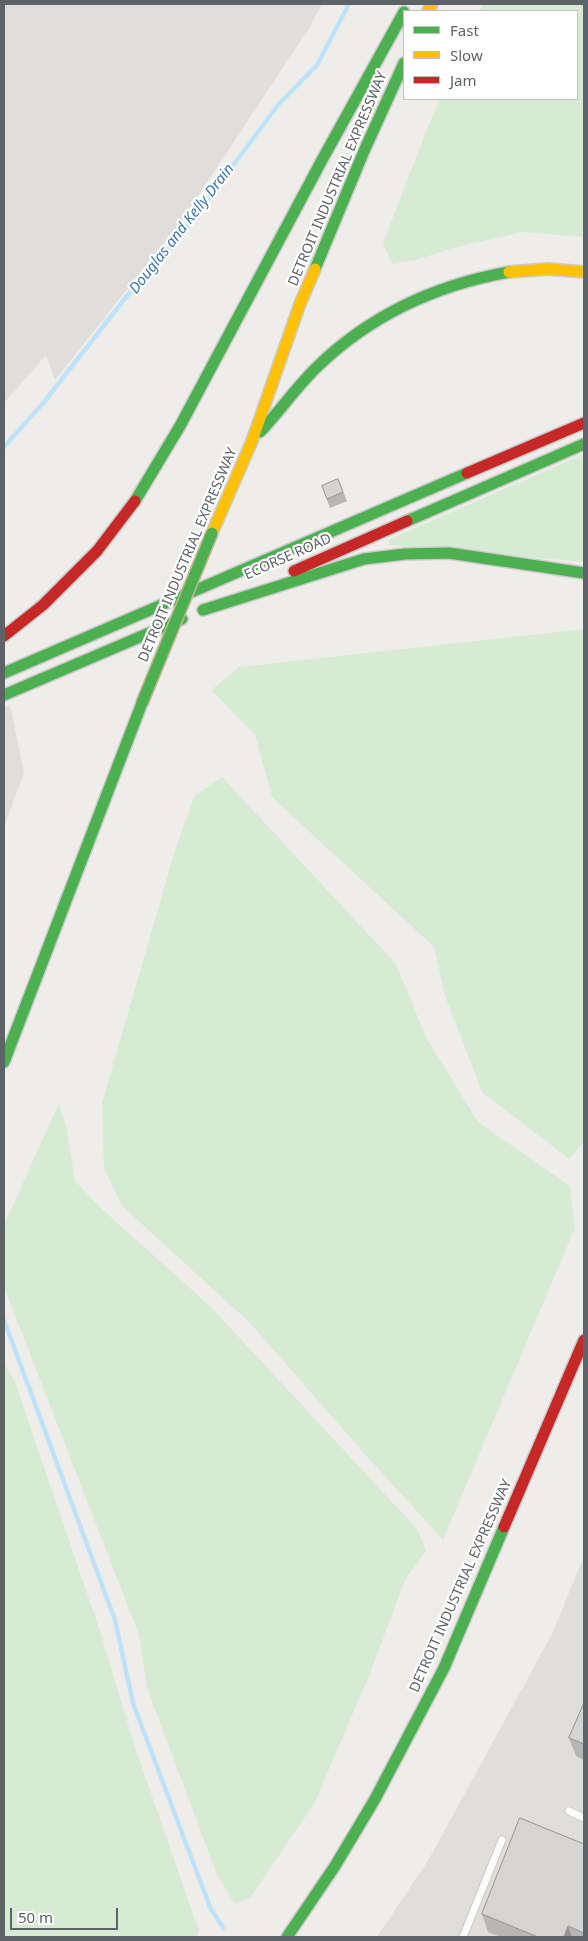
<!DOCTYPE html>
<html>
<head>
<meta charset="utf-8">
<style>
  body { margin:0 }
  #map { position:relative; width:588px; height:1941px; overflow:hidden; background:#efede9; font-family:"Noto Sans",sans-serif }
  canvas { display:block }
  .frame { position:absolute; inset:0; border:5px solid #5e6368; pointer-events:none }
  .legend { position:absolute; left:403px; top:10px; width:175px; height:90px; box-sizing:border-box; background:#fff; border:1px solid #bfc1c3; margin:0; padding:6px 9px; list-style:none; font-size:15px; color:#5e6368 }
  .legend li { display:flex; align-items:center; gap:10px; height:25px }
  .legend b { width:25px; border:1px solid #bfc1c3 }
  .scale { position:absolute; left:10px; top:1908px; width:108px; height:22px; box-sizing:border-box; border:2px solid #5e6368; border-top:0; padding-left:6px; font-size:15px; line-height:18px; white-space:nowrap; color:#5e6368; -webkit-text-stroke:4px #fff; paint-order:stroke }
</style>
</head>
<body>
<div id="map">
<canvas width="588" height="1941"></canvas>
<div class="frame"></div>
<ul class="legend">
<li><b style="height:6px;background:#4caf50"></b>Fast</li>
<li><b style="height:6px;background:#ffc107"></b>Slow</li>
<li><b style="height:6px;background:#c62828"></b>Jam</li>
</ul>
<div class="scale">50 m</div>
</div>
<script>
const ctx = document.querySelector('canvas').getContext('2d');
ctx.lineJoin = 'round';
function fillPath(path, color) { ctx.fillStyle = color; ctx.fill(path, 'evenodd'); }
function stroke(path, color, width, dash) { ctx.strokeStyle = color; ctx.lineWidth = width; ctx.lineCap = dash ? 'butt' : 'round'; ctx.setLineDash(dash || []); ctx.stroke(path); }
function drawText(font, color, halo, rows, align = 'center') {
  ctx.font = font + ' "Noto Sans",sans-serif'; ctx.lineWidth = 4.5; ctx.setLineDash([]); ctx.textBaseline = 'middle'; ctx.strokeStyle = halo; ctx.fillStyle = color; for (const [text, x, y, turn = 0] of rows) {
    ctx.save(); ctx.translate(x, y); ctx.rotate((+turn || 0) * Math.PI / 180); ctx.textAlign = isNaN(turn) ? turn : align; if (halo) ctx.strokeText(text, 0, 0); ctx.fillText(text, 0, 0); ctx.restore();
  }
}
const industrial = new Path2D(`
  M4,4h318l-13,24 -126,191 -128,161 -9,-25 -42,48z
  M10,705l14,68 -20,54v-119z
  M584,1556v381h-207l52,-78 124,-227z`);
const green = new Path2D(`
  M483,4h101v233l-61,-5 -67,15 -40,13 -24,4 -9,-21 44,-114 13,-30h137v-88h-97z
  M584,454v108l-194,-17 -2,-5z
  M584,629v516h-2l-13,14 -87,-67 -37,-96 -11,-49 -162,-150 -17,-62 -44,-45 28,-23z
  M222,777l174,187 30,73 52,85 92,64 5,42 -132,312 -81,-89 -112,-128 -129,-118 -17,-37 -2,-65 73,-253 20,-55z
  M59,1103l8,26 8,52 28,29 108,97 207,223 8,21 -21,29 -34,91 -57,133 -64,94 -15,6 -18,-29 -70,-187 -8,-53 -135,-348v-62z
  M4,1363l11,19 85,249 34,113 65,187 -3,6h-192z`);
const stream = new Path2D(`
  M4,447l40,-45 83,-106 33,-37 34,-41 84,-113 39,-40 32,-61
  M4,1320l111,300 18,83 77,204 13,21`);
const lane = new Path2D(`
  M569,1811l15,7
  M463,1937l39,-97`);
const fast = new Path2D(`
  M315,269l49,-118 40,-88
  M260,432c20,-21 37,-46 58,-66 54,-52 118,-81 191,-94
  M135,501l45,-75 142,-266 82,-148
  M407,521l177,-77
  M203,610l161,-51 41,-5 44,-1 135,20
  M4,673l463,-200
  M4,695l178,-76
  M4,1062l138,-359
  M287,1937l48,-71 40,-67 69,-131 60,-141`);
const slow = new Path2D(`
  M428,11l4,-7
  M509,272l39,-3 36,3
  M212,533l40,-92 48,-137 15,-35`);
const jam = new Path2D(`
  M467,473l117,-50
  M294,571l113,-50
  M4,636l39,-31 54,-54 38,-50
  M504,1527l80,-187`);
const fastBridge = new Path2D(`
  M142,703l70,-170`);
const wall = new Path2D(`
  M338,479l9,22 -17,7 -8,-22z
  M584,1703v57l-8,-4 -7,-18z
  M584,1844v93h-83l-13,-5 -6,-18z`);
const shadedWall = new Path2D(`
  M568,1926l4,11h-8z`);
const building = new Path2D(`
  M338,479l5,13 -16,7 -5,-13z
  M584,1703v41l-15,-6z
  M520,1818l64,26v89l-16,-7 -4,11h-26l-56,-23z`);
const streetNames = [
  ["DETROIT INDUSTRIAL EXPRESSWAY",338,179,-67],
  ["DETROIT INDUSTRIAL EXPRESSWAY",188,555,-67],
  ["ECORSE ROAD",288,557,-24],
  ["DETROIT INDUSTRIAL EXPRESSWAY",461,1586,-66]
];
const waterNames = [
  ["Douglas and Kelly Drain",182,229,-52]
];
fillPath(industrial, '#e0deda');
fillPath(green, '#d7ebd4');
stroke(stream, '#bee2f8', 4.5);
stroke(lane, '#cacaca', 9);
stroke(fast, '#cbcbcb', 14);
stroke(slow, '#cbcbcb', 14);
stroke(jam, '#cbcbcb', 14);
stroke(lane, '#fdfcfc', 7);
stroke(fast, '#4caf50', 11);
stroke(slow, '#ffc107', 11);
stroke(jam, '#c62828', 11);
stroke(fastBridge, '#c7b695', 14, []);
stroke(fastBridge, '#4caf50', 11);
fillPath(wall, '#b7b6b5');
fillPath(shadedWall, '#959493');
fillPath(building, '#d5d4d2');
stroke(building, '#959493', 1);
drawText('14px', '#5e6368', '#fff', streetNames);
drawText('italic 15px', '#3c78af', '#fff', waterNames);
</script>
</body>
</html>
